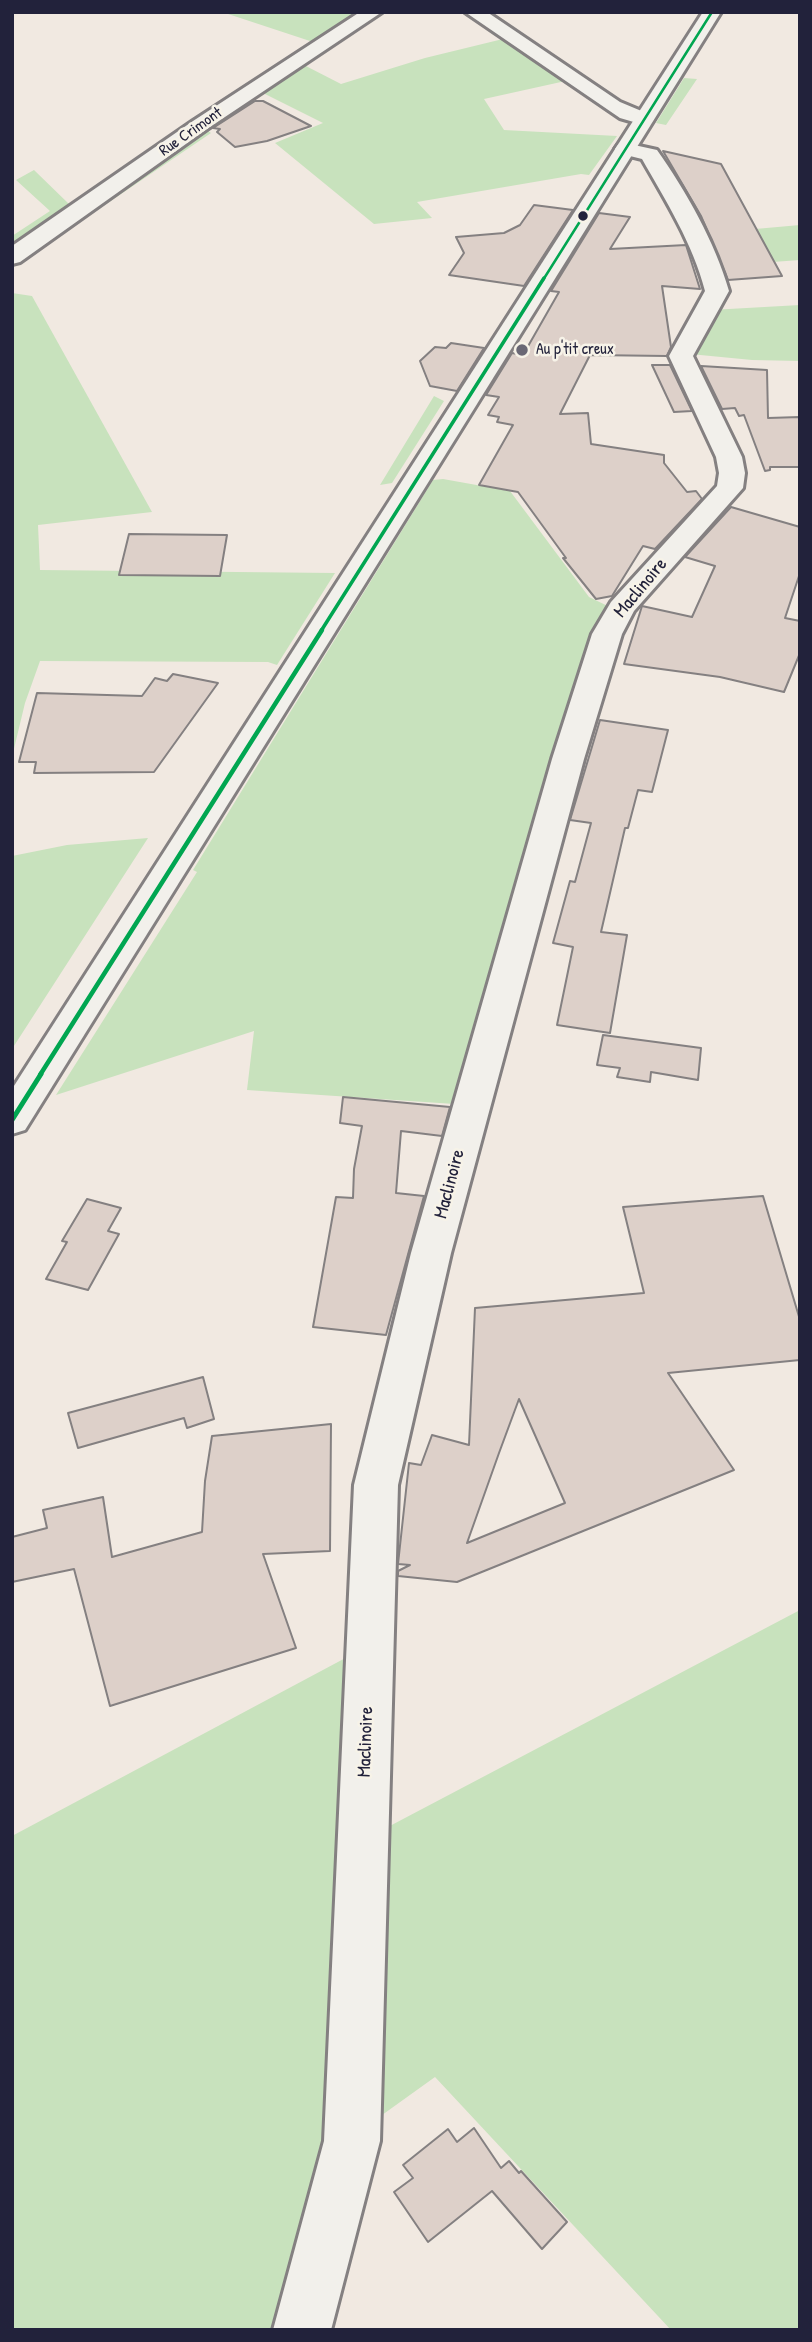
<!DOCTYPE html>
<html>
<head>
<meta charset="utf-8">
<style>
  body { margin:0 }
  #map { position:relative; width:812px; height:2342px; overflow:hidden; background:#f1e9e1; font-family:"Patrick Hand",sans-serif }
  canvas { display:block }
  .frame { position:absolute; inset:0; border:14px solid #22223b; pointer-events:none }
</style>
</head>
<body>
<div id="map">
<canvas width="812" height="2342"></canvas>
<div class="frame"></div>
</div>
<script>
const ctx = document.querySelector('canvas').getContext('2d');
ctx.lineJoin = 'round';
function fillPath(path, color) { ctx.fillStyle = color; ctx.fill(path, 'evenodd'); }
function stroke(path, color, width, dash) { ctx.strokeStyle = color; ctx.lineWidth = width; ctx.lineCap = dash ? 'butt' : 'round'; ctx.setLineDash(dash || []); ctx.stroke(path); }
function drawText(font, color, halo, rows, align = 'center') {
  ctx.font = font + ' "Patrick Hand",sans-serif'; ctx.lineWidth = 5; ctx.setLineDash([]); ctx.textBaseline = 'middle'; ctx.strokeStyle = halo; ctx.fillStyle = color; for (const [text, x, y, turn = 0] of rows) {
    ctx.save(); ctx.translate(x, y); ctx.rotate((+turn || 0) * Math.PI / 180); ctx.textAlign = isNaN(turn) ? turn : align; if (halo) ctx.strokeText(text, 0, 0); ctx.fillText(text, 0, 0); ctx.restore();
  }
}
const green = new Path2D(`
  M222,12h138l-348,237v-13l38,-25 -34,-31 18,-10 36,35 243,-163z
  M507,38l63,42 -86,19 20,31 113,6 -28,39 -8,-1 -164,28 15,16 -58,6 -99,-81 48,-20 -64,-32 41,-28 41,21 84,-26z
  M684,78l13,1 -31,46 -10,-2z
  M204,128l7,5 -199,135v-8z
  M800,225v35l-82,6 -19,-32z
  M12,293l20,3 120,216 -114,13 2,45 295,3 -58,92 -9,-3 -228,-1 -15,42 -13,54z
  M800,305v56l-48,-1 -62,-6 21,-44z
  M434,396l10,5 -52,82 -12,2z
  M443,479l67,12 79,106 25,12 -145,496 -222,-15 7,-59 -198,64 141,-223 -4,-2 240,-390z
  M148,838l-136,211v-193l55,-11z
  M800,1610v720h-129l-236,-253 -78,56 10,-295z
  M366,1647l-29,473 -53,210h-272v-494z`);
const building = new Path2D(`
  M255,101h8l48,25 -44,15 -32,6 -18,-15 3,-3 -7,-1z
  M663,151l58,13 61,112 -54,4 -27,-64z
  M534,205l39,5 -49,76 -75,-11 15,-22 -8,-16 48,-4 16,-8z
  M599,213l31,4 -20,32 76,-4 14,44 -38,-3 9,61 -4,9 -77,-1 -30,59 28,-1 3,31 73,11v8l23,29 9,-1 6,8 -47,50 -12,-3 -31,50 -16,3 -33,-41h3l-48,-66 -39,-7 34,-60 -16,-3 2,-5 -11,-2 11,-18 -13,-2 26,-42 11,2 36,-63 -8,-1z
  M451,343l33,5 -27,43 -27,-5 -10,-25 15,-14 11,1z
  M652,365h18l22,46 -18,1z
  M701,366l66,4 1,48 32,-1v50h-30v3l-5,1 -21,-56 -5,1 -4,-8 -13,1z
  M731,507l69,20v46l-15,45 15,3v32l-16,39 -64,-15 -96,-13 18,-58 50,11 23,-51 -30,-9z
  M129,534l98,1 -7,41 -101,-1z
  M173,674l45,9 -64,89 -120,1 2,-11h-17l18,-69 105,3 13,-18 12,3z
  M600,720l68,10 -16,62 -14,-2 -10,38h-3l-24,104 26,3 -17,98 -53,-8 16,-78 -20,-4 17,-62 5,1 16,-59 -21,-3z
  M603,1035l98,13 -3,32 -47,-8 -1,10 -33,-5 3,-9 -23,-3z
  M343,1097l107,10 -8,29 -41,-5 -5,62 28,3 -38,139 -73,-8 23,-130 17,1 1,-29 8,-43 -22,-3z
  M763,1196l37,124v40l-132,13 66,97 -277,112 -59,-6v-5l12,-6 -12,-1 11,-101 12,2 11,-30 37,10 6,-137 169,-15 -21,-86zM519,1399l46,104 -98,40 32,-90z
  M87,1199l34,9 -13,23 11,3 -31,56 -42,-11 21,-37 -5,-1z
  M203,1377l11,42 -27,9 -3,-10 -106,30 -10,-35z
  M331,1424l-1,127 -67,3 33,94 -186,58 -36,-137 -62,13v-45l35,-9 -4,-18 60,-13 9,60 90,-25 3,-51 7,-45z
  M474,2128l27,40 8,-7 10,12 2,-2 46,51 -25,27 -50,-58 -64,51 -34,-50 19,-14 -10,-13 45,-36 9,13z`);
const street = new Path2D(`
  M360,12h22l-175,117 -187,133 -8,2v-18l181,-125z
  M465,12h22l133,90 31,13 3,4 -3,4 -7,2 -24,-7z
  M625,143l32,7c29,41 58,92 72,141l-36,65 49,101 3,16 -2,15 -109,123 -12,23 -38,125 -133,494 -53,232 -18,656 -49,189h-58l51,-189 30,-656 57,-232 141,-494 40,-125 19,-32 106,-116 2,-13 -3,-16 -47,-101 36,-65c-12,-47 -39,-90 -63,-132l-24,-6 -3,-4 3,-4z`);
const primary = new Path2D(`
  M703,12h18l-696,1118 -13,4v-45z`);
const bus1Far3 = new Path2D(`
  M543,280l169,-268`);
const bus1Far2 = new Path2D(`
  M321,631l223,-353`);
const bus1Far1 = new Path2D(`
  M40,1075l282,-445`);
const bus1 = new Path2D(`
  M12,1120l29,-46`);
const markers = [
  [583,216,6,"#22223b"],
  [522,350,7,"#6a6875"]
];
const farStreetnames = [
  ["Rue Crimont",191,132,-35]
];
const farPoinames = [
  ["Au p'tit creux",536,350]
];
const streetNames = [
  ["Maclinoire",641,588,-50],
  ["Maclinoire",450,1184,-75],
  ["Maclinoire",366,1742,-88]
];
fillPath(green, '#c8e2bd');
fillPath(building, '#ddd0c9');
stroke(building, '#848081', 2);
stroke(street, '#848081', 6);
stroke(primary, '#848081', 6);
fillPath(street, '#f2f0eb');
fillPath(primary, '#f2f0eb');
stroke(bus1Far3, '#00a651', 2.5);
stroke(bus1Far2, '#00a651', 3.5);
stroke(bus1Far1, '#00a651', 4.5);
stroke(bus1, '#00a651', 5);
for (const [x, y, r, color] of markers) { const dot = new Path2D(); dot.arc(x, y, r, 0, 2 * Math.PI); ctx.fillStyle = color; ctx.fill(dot); stroke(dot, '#f7f3e8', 2.5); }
drawText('16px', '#22223b', '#f7f3e8', farStreetnames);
drawText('16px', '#22223b', '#f7f3e8', farPoinames, 'left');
drawText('19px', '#22223b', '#f7f3e8', streetNames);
</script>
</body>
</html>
